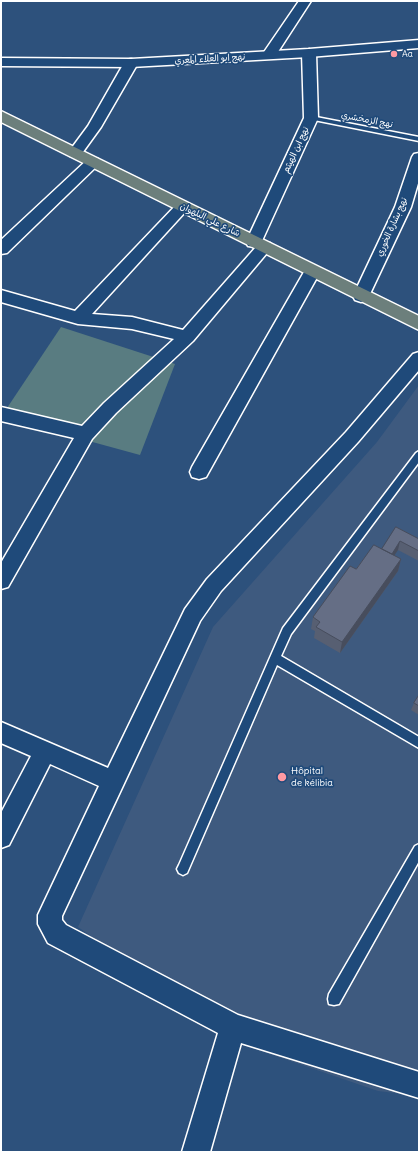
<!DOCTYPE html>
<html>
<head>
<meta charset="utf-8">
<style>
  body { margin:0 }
  #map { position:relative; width:420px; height:1153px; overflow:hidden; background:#2d517c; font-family:Delius,sans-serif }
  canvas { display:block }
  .frame { position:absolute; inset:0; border:2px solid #fff; pointer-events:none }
</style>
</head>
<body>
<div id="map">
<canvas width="420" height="1153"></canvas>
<div class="frame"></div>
</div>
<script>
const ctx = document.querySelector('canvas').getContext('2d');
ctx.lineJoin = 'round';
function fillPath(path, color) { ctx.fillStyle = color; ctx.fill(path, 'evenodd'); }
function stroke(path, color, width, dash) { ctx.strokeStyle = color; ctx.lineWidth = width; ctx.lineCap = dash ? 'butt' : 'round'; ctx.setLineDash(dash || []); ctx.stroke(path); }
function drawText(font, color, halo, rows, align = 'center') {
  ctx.font = font + ' Delius,"Playpen Sans Arabic",sans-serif'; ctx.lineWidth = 3.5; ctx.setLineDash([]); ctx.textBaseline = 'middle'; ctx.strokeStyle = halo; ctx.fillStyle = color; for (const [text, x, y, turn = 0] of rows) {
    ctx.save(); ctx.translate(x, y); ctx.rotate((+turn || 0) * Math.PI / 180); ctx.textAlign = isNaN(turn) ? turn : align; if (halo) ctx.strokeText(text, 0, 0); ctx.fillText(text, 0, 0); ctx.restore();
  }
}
const built = new Path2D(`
  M419,385v711l-41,-5 -137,-47 -163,-117 135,-300 164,-185z`);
const green = new Path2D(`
  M61,327l114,37 -35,91 -139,-38z`);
const lane = new Path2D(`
  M311,116l108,21v4l-110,-22v-2z
  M419,451v11l-128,172 -10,22 138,81v11l-142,-83 -90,208 -4,2 -4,-2 -2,-4 2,-4 104,-237 133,-175z
  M419,844v17l-80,143 -5,1 -5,-1 -1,-5 1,-5 86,-148z`);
const street = new Path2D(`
  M299,1h12l-37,57h-10l-2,-3z
  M309,49l7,4 2,65 -57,125h9l2,4 -79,94 -77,72 -24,26 -84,148 -7,2v-26l73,-125 -73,-17v-14l81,19 22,-23 70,-64 -42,-10 -54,-5 -77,-22v-12l74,21 102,-107h10l3,3 -3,3 -95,104 40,3 51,13 73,-83 -8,-1 -2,-4 58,-124 -2,-65z
  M131,59l5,1 2,3 -37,64 -21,29h-10l-2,-3 20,-27 36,-63 2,-3z
  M419,153v27l-8,27 -42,89 -2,4 -6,2 -6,-2 -2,-4 42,-89 17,-50 2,-3z
  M93,158l5,1 2,3 -2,3 -91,88 -6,1v-14l87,-81z
  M312,267l6,1 2,4 -114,205 -7,2 -7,-2 -2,-5 2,-5 112,-195 2,-4z
  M419,352v18l-61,72 -137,149 -21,30 -138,295v4l4,5 172,90 181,57v26l-178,-55 -31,109h-28l36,-119 -170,-90 -10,-19v-9l61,-129 -49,-22 -41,81 -8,3v-35l30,-57 -30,-13v-21l107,46 77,-159 22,-30 139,-147 67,-78z`);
const secondary = new Path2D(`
  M419,40v8l-110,9 -178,10 -130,-1v-8l130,1 178,-10z`);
const primary = new Path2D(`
  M1,111l418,205v14l-418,-208z`);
const wall = new Path2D(`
  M396,527l23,12v22l-21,-11 -4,5 7,4 -3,12 -58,82 -26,-15 1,-7 -4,-2 2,-12 43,-48 26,-20z
  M419,695v20l-8,-5 3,-7z`);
const shadedWall = new Path2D(`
  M400,541l-2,9 -10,15 2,-8z
  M401,559l-3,12 -58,82 2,-11z`);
const building = new Path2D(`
  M396,527l23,12v12l-19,-10 -8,13 -10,-5z
  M374,545l27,14 -59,83 -26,-15 4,-5 -7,-5 37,-51 6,3z
  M419,695v11l-5,-3z`);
const markers = [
  [394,54,4,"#ff9aa2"],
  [282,777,5,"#ff9aa2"]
];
const farPoinames = [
  ["Aa",402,54]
];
const farStreetnames = [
  ["نهج ابو العلاء المعري",210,59,-3],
  ["نهج الزمخشري",367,120,11],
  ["نهج ابن الهيثم",296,150,-65],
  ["شارع علي البلهوان",210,220,26],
  ["نهج بشارة الخوري",392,227,-66]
];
const poiNames = [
  ["Hôpital",291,771],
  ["de kélibia",291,783]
];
fillPath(built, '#3e5a7f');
fillPath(green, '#597c81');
stroke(lane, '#fff', 3);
stroke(street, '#fff', 3);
stroke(secondary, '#fff', 3);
stroke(primary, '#fff', 3);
fillPath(lane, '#1f4a7a');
fillPath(street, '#1f4a7a');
fillPath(secondary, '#1f4a7a');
fillPath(primary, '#6c7f7c');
fillPath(wall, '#575f72');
fillPath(shadedWall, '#474d5d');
fillPath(building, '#656e85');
stroke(building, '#474d5d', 1);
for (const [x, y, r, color] of markers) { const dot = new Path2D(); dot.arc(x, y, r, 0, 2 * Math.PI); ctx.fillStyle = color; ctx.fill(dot); stroke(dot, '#1f4a7a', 1.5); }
drawText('9px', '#fff', '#1f4a7a', farPoinames, 'left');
drawText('9px', '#fff', '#1f4a7a', farStreetnames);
drawText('10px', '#fff', '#1f4a7a', poiNames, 'left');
</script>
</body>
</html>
